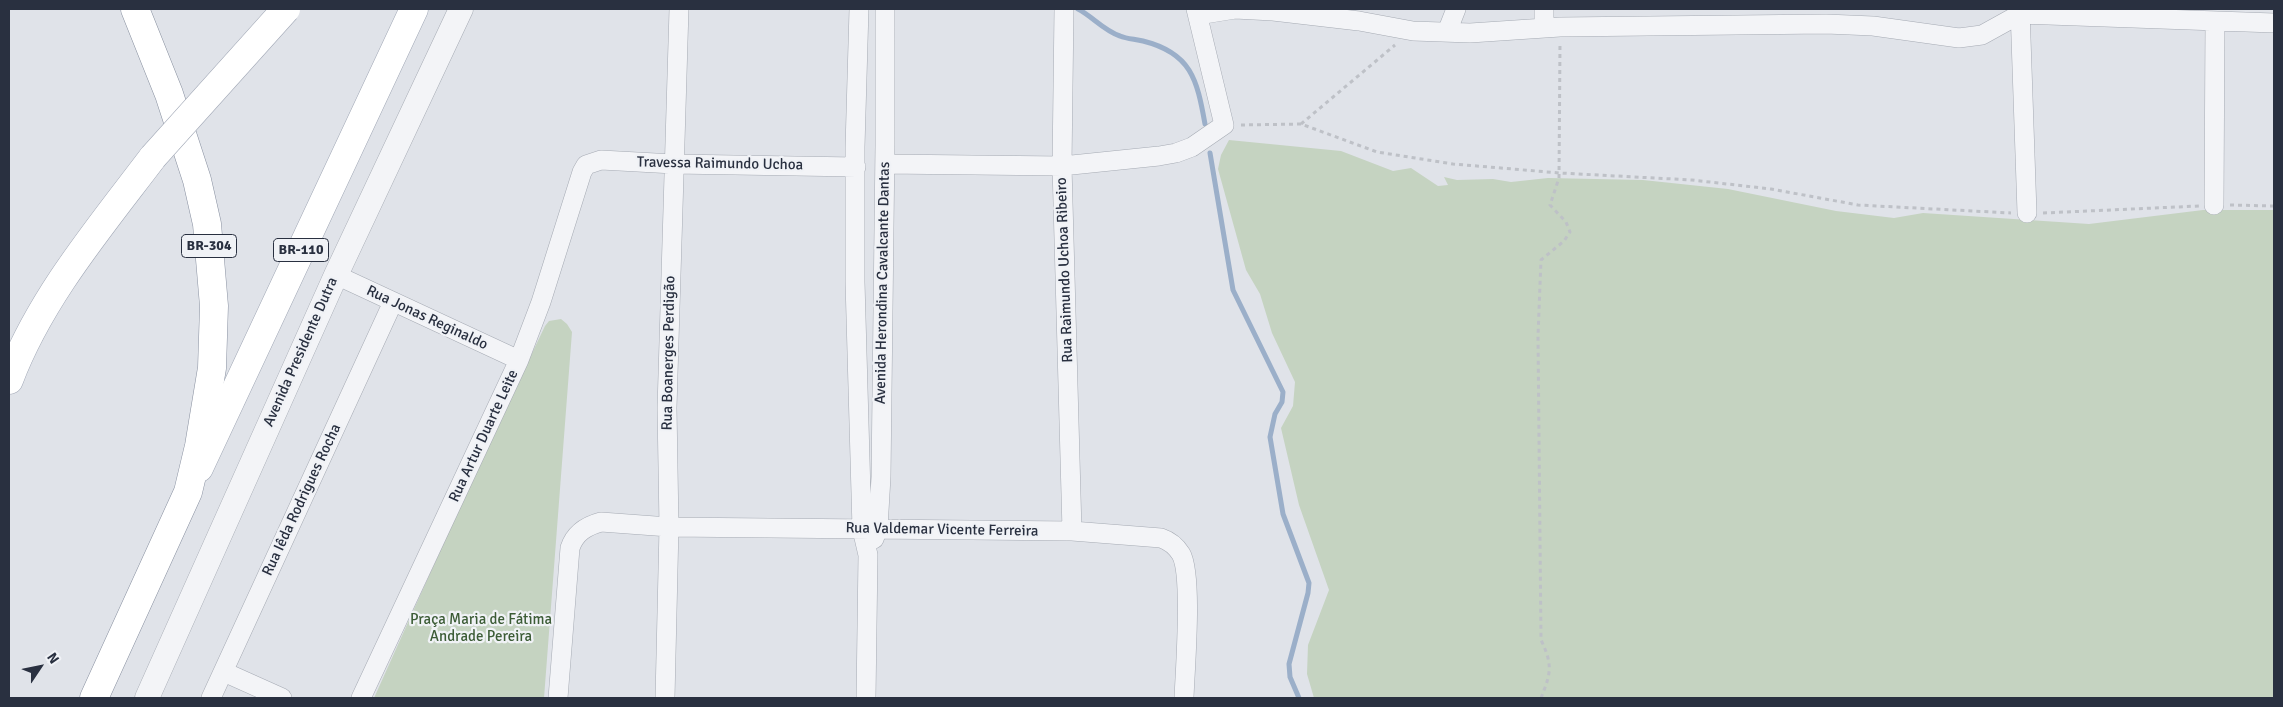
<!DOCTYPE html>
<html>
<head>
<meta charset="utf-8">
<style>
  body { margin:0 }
  #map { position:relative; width:2283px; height:707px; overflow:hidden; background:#e0e3e9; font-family:Signika,sans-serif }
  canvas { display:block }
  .frame { position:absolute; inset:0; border:10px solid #293040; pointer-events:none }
  .north { position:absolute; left:15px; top:642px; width:50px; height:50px; -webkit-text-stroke:4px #f0f2f6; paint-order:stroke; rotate:56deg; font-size:14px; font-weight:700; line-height:20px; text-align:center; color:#293040 }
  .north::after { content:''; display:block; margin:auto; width:18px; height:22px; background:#293040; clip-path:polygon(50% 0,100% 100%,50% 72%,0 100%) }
</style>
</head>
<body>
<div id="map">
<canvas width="2283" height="707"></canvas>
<div class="frame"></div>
<div class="north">N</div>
</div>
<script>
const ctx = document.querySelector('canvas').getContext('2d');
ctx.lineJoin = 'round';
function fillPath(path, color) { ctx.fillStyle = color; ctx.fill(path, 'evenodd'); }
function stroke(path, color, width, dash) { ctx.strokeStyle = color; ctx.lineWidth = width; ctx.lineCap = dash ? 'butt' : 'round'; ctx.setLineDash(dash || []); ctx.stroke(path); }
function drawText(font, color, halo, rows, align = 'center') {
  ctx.font = font + ' Signika,sans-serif'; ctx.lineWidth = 4.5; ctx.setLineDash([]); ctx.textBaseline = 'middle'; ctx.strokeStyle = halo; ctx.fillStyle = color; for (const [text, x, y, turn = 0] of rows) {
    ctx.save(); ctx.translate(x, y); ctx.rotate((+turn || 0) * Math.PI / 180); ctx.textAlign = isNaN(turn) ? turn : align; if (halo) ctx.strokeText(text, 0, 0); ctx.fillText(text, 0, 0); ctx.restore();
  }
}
const green = new Path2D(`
  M1229,140l112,11 52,20 18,-3 27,18 10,-1 -4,-8 13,3 36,-1 18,3 37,-4 95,2 85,9 108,22 58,7 29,-5 166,11 114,-14h71v488h-960l-7,-24 1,-29 21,-55 -30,-85 -18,-77 12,-22 2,-24 -23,-49 -12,-39 -14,-24 -28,-101 3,-14z
  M561,319l6,5 5,8 -28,366h-170l107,-238 64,-134 4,-5z`);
const stream = new Path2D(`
  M1078,9c14,7 26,22 42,27 7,3 15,3 23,5 48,12 54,38 62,83
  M1210,153l23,137 50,102 -1,10 -7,12 -5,23 13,77 26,69 -1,10 -19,71 1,13 9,21`);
const path = new Path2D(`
  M1301,124l94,-79
  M1241,125l60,-1 76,28 76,12 107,9 132,7 79,9 87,16 153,8
  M2230,205l44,1
  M2043,213l156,-7
  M1541,698c10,-25 12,-33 0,-58l-3,-304 3,-76 23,-19 6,-9 -4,-10 -16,-17 9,-27 1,-136`);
const minor = new Path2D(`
  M859,9l-4,138v135l7,247 6,26 -2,143
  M1064,9l-2,157 10,365
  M2020,9l7,204
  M1198,15l37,-6 38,2 86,10 54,10 57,2 90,-6 266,-3 47,2 86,12 23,-3 38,-21 254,9
  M1544,28v-19
  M1447,32l9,-23
  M885,164l177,2 97,-10 17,-3 16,-6 32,-22 -28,-116
  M2214,205l1,-184
  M336,275l183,85
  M874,539l4,-11 3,-51 4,-332v-136
  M224,672l58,26
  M211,698l182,-396
  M361,698l158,-338 22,-58 41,-130 4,-7 15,-5 73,4 182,3
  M558,698l12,-150c5,-15 16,-22 31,-26l68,5 403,4 89,7c9,3 15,8 20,16 12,21 4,116 3,144
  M665,698l4,-171 -2,-119 12,-399`);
const tertiary = new Path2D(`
  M147,698l189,-423 125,-266`);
const primary = new Path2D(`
  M9,380c31,-82 91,-153 144,-223
  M199,468l215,-459`);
const trunk = new Path2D(`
  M94,698l94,-206 11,-46 13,-78 2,-62 -7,-82 -10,-44 -28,-86 -34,-85`);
const primaryBridge = new Path2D(`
  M153,157l133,-148`);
const shields = [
  [209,246,55],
  [301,250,55]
];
const shieldNames = [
  ["BR-304",209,246],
  ["BR-110",301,250]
];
const streetNames = [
  ["Travessa Raimundo Uchoa",720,164,1],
  ["Rua Raimundo Uchoa Ribeiro",1065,270,-92],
  ["Avenida Herondina Cavalcante Dantas",883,283,-89],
  ["Rua Jonas Reginaldo",427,318,25],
  ["Avenida Presidente Dutra",301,352,-66],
  ["Rua Boanerges Perdigão",669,353,-89],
  ["Rua Artur Duarte Leite",484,436,-65],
  ["Rua Iêda Rodrigues Rocha",302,500,-65],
  ["Rua Valdemar Vicente Ferreira",942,530,1]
];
const parkNames = [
  ["Praça Maria de Fátima",481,620],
  ["Andrade Pereira",481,637]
];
fillPath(green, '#c5d3c1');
stroke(stream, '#9bafc9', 5);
stroke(minor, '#a5aab3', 20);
stroke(tertiary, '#a5aab3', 25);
stroke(primary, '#a0a7b5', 29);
stroke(trunk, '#8890a0', 29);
stroke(path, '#bec1c7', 3, [4, 4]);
stroke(minor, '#f3f4f7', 19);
stroke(tertiary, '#f3f4f7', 24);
stroke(primary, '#fff', 28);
stroke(trunk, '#fff', 28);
stroke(primaryBridge, '#a0a7b5', 29, []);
stroke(primaryBridge, '#fff', 28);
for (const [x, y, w] of shields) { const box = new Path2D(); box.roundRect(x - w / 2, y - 11.5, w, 23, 4); ctx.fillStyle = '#f0f2f6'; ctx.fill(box); stroke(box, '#293040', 1); }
drawText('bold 14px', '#293040', null, shieldNames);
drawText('15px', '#293040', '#f0f2f6', streetNames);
drawText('15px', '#3c5c36', '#f0f2f6', parkNames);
</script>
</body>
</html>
